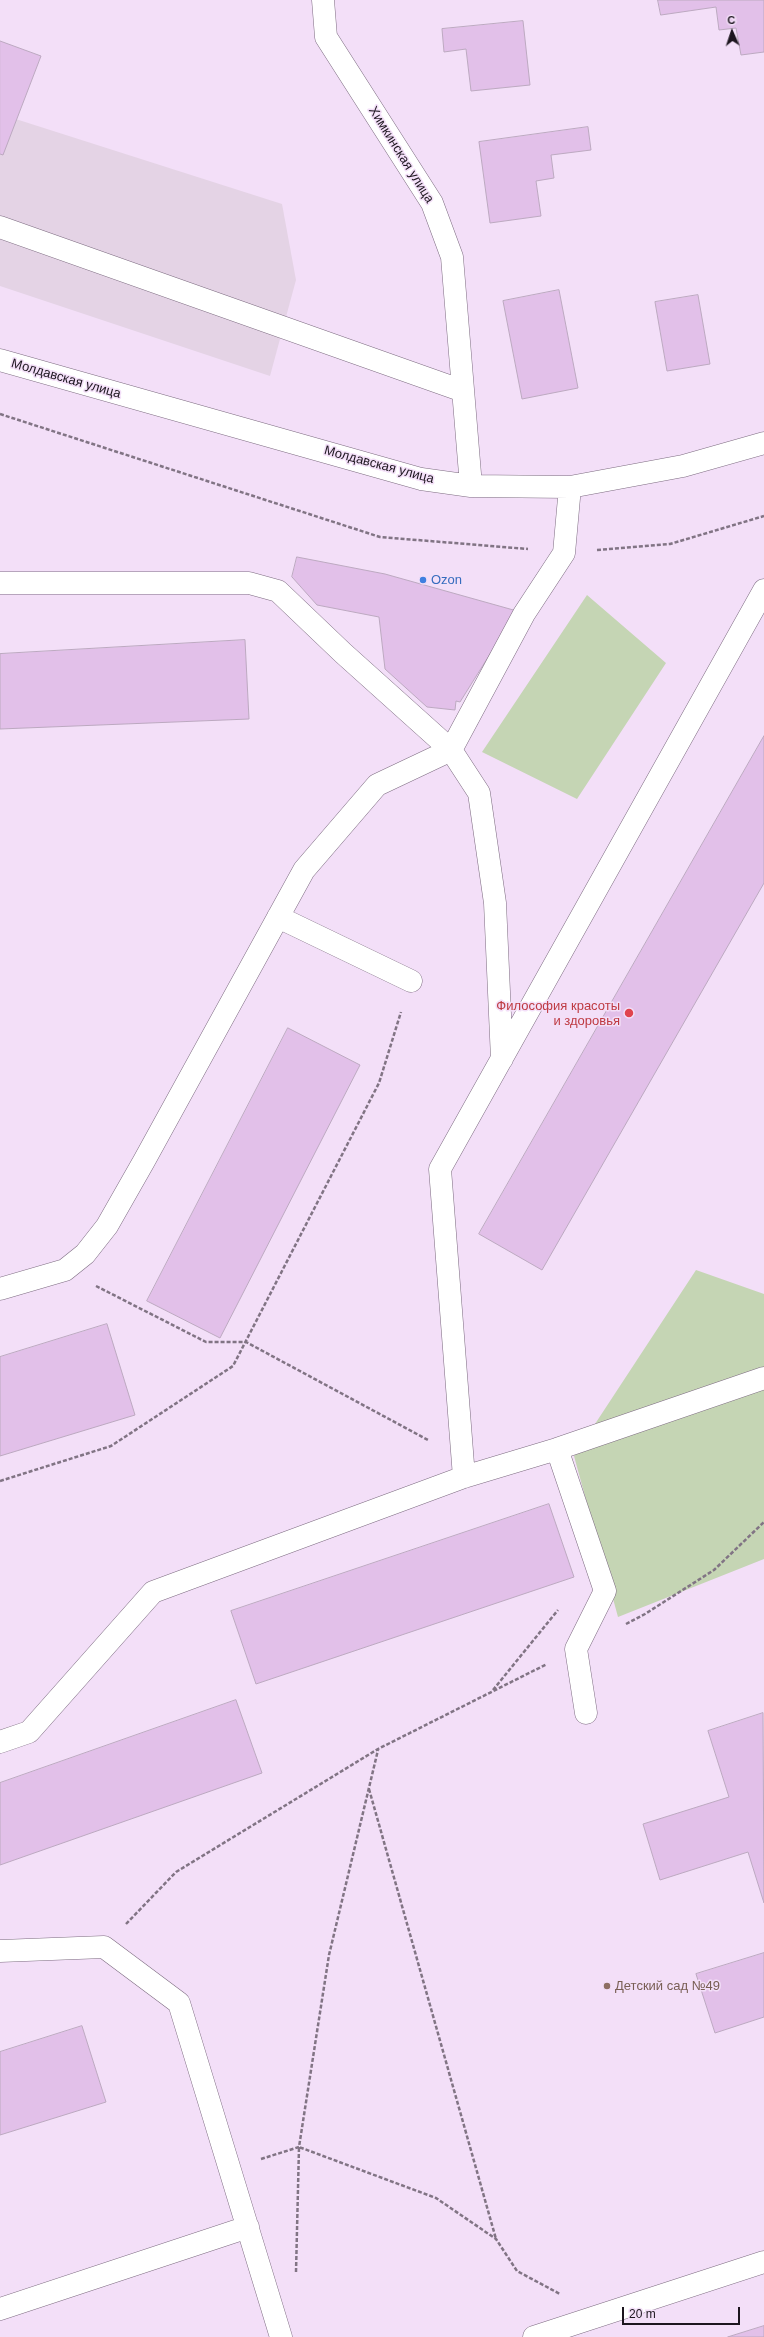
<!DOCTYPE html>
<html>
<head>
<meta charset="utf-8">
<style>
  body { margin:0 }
  #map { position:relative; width:764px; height:2337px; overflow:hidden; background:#f3dff8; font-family:Helvetica,sans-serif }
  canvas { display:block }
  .north { position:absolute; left:712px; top:12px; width:40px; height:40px; -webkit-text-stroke:3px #f3dff8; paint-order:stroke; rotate:357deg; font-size:11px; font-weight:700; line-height:16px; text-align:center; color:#1c151e }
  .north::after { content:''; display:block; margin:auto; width:14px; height:18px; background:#1c151e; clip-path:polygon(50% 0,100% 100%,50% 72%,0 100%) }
  .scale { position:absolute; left:622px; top:2307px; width:118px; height:18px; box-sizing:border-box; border:2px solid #1c151e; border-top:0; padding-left:5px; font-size:12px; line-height:14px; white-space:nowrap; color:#1c151e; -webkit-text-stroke:3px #f3dff8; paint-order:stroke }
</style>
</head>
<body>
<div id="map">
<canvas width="764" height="2337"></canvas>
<div class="north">С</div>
<div class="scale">20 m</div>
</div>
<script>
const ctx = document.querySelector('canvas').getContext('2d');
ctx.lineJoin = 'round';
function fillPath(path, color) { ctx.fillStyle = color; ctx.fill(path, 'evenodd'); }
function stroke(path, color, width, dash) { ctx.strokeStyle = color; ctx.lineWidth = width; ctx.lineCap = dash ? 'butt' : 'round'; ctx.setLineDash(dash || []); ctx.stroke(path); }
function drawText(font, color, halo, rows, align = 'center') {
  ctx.font = font + ' Helvetica,sans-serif'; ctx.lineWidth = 3; ctx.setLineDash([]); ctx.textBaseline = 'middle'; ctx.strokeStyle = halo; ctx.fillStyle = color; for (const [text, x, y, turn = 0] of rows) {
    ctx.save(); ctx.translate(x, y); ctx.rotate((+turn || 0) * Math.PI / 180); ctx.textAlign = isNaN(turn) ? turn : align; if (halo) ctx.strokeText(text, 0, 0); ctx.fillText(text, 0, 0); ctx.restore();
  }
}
const commercial = new Path2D(`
  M0,114l282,90 14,76 -26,96 -270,-90z`);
const green = new Path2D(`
  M587,595l79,68 -89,136 -95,-47z
  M696,1270l68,24v265l-146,58 -44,-161z`);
const building = new Path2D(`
  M658,0h106v52l-23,3 -5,-27 -17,2 -3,-23 -55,8z
  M523,21l7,64 -59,6 -5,-42 -22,3 -2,-23z
  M0,41l41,15 -38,99 -3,-1z
  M588,127l3,23 -40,5 3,23 -18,3 5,35 -51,7 -11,-81z
  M559,290l19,98 -56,11 -19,-98z
  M698,295l12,69 -43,7 -12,-69z
  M297,557l88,17 132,37 -57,91 -4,-1 -1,9 -28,-3 -42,-38 -6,-52 -62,-12 -25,-28z
  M245,640l4,79 -249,10v-75z
  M764,736v147l-222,387 -63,-36z
  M288,1028l72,37 -140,273 -73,-37z
  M107,1324l28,91 -135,41v-99z
  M549,1504l25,73 -318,107 -25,-73z
  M236,1700l26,73 -262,92v-82z
  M763,1713l1,190 -16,-51 -88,28 -17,-56 86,-27 -21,-66z
  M764,1953v64l-49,16 -19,-59z
  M82,2026l24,76 -106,33v-83z
  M764,2326v11h-36z`);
const path = new Path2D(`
  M0,414l380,123 148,12
  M597,550l73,-6 94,-28
  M96,1286l110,56h40l182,98
  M0,1481l111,-35 122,-80 146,-283 22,-71
  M626,1624l19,-10 69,-44 50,-48
  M493,1690l65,-80
  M369,1789l127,450
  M126,1924l50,-52 202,-123 169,-85
  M261,2159l38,-12 30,-192 49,-205
  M296,2272l3,-125 137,51 60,41 21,32 43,23`);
const minor = new Path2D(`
  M323,0l3,37 106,166 20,54 19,229
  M0,227l463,164
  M0,360l421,119 50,7 99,1 113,-21 81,-23
  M0,583h249l29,8 65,62 108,97 28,43 16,110 7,156
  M278,917l133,64
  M0,1289l65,-19 20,-16 22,-28 37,-65 160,-291 73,-85 74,-35 73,-136 40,-61 6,-66
  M557,1449l48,142 -29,58 10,64
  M464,1477l-24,-308 324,-579
  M0,1742l29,-10 124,-140 311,-115 93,-28 207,-71
  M0,1951l104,-4 75,56 102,334
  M0,2309l248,-82
  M534,2337l230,-75`);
const markers = [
  [423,580,4,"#3f7fe0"],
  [629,1013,5,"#e0444e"],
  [607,1986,4,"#8d6e63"]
];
const streetNames = [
  ["Химкинская улица",401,155,58],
  ["Молдавская улица",66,379,16],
  ["Молдавская улица",379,465,15]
];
const shopNames = [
  ["Ozon",431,580]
];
const healthNames = [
  ["Философия красоты",620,1006],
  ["и здоровья",620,1021]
];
const educationNames = [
  ["Детский сад №49",615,1986]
];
fillPath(commercial, '#e4d3e5');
fillPath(green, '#c5d5b4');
fillPath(building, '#e2c0e9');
stroke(building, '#bca9c0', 1);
stroke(minor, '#7d6c81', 23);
stroke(path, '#817484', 2.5, [4, 2]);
stroke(minor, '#fff', 22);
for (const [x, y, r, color] of markers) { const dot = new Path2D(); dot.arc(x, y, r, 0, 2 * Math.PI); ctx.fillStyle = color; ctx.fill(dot); stroke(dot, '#f3dff8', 1.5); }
drawText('13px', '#1c151e', '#f3dff8', streetNames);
drawText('13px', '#366cbe', '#f3dff8', shopNames, 'left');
drawText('13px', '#be3a42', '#f3dff8', healthNames, 'right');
drawText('13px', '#785e54', '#f3dff8', educationNames, 'left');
</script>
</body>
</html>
